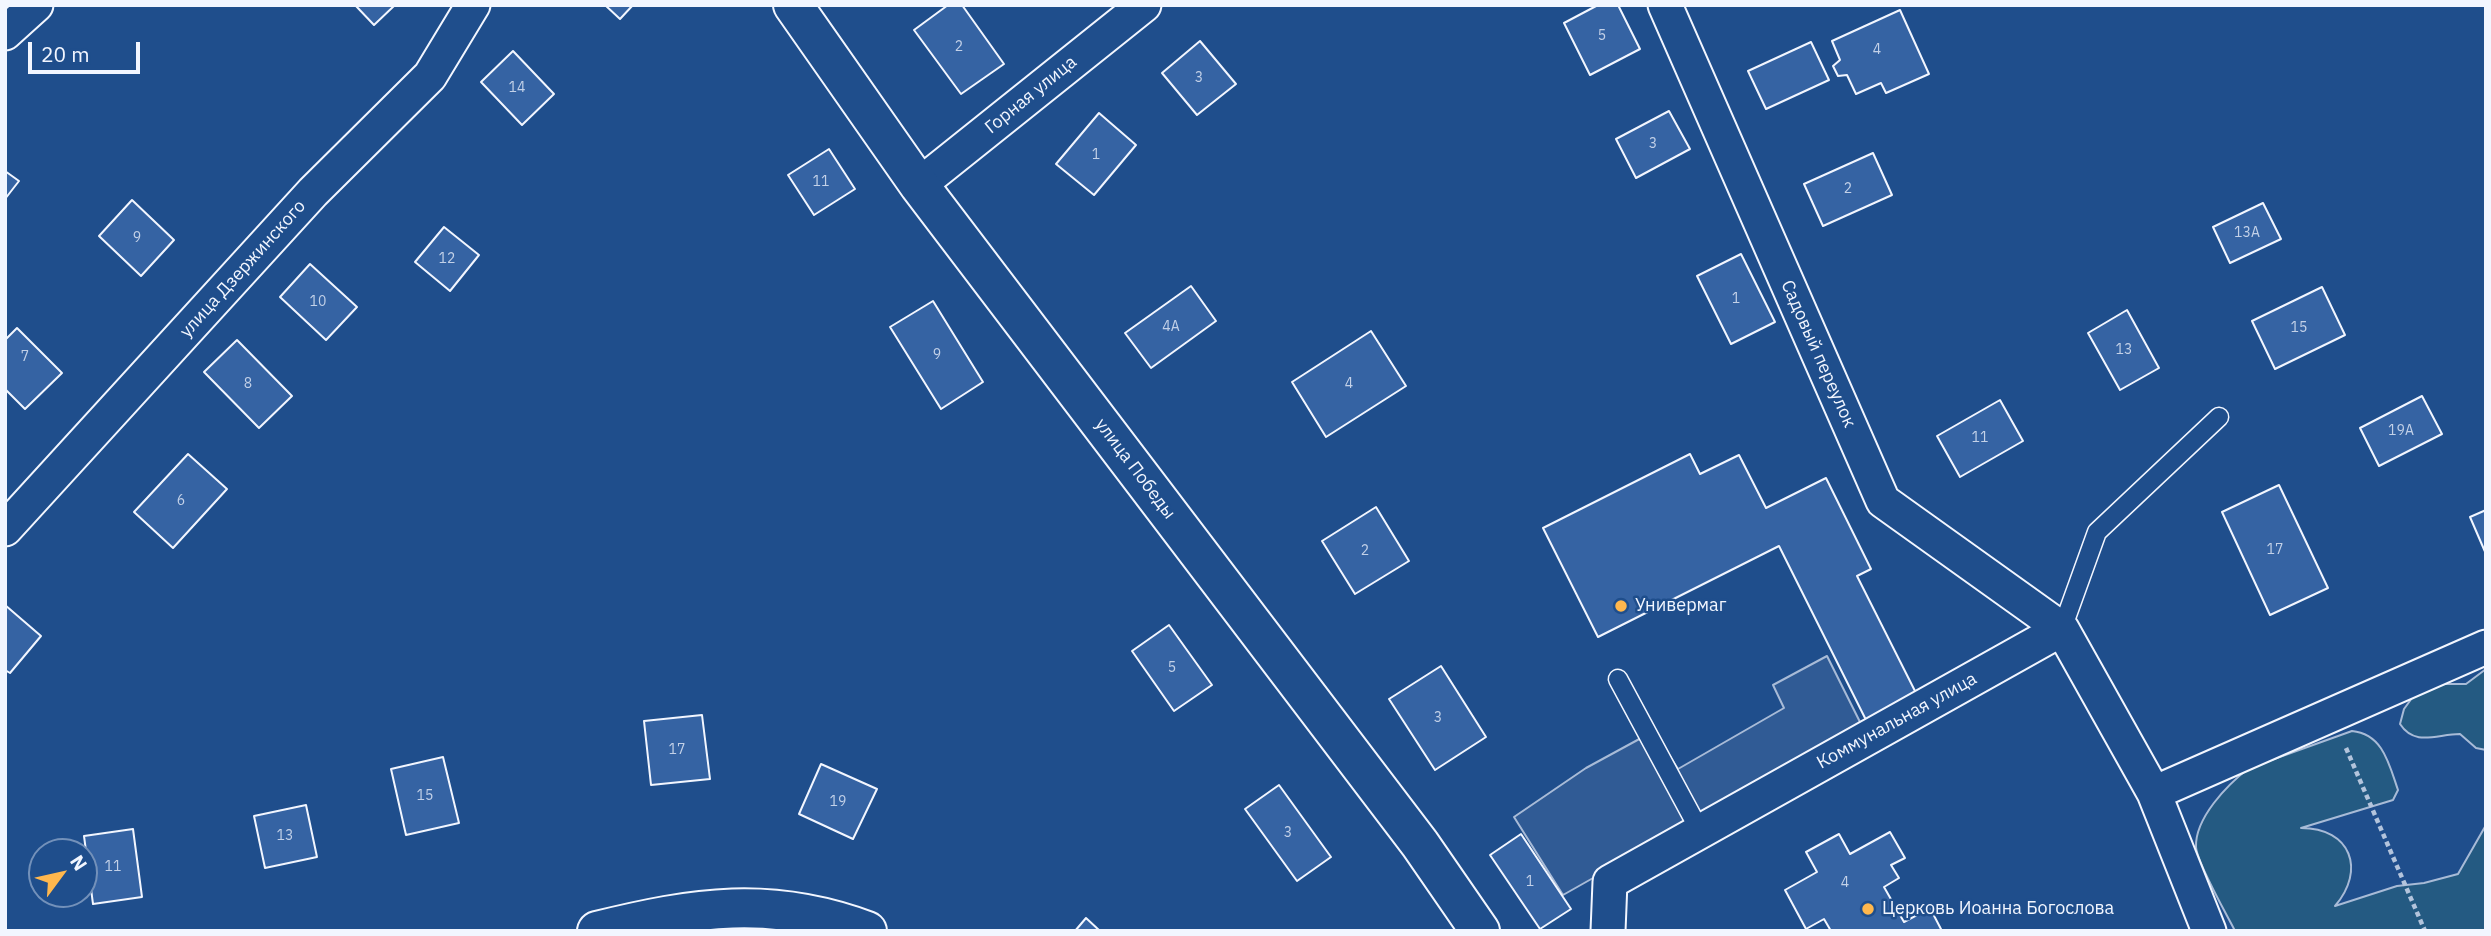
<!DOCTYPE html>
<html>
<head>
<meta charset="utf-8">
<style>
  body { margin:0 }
  #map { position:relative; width:2491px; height:936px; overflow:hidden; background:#1f4e8c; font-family:"IBM Plex Sans",sans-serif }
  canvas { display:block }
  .frame { position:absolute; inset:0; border:7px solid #f2f6ff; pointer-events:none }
  .north { position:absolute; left:28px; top:838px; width:70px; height:70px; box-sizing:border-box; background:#1f4e8c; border:2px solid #7391ba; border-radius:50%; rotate:57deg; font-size:19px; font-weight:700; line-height:28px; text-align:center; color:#f2f6ff }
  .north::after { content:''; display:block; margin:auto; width:24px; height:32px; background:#ffb74d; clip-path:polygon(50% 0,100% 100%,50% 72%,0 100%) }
  .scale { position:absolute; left:28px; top:42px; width:112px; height:32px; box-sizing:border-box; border:4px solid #f2f6ff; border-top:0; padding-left:9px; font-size:21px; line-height:24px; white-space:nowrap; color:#f2f6ff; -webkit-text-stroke:5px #1f4e8c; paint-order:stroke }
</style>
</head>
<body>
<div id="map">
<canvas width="2491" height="936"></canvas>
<div class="frame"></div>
<div class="north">N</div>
<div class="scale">20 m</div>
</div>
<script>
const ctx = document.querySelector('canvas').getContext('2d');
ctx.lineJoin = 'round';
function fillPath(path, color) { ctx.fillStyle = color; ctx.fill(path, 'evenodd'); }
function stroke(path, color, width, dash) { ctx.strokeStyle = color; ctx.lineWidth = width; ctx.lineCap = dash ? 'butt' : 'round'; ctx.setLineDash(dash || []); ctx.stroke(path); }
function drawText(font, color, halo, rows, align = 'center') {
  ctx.font = font + ' "IBM Plex Sans",sans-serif'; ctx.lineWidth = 5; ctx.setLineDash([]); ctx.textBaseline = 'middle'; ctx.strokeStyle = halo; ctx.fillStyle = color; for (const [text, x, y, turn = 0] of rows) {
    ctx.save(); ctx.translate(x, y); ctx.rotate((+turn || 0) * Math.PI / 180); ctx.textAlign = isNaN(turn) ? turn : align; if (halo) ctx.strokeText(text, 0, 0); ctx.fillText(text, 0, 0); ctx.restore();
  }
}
const green = new Path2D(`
  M2486,669v81l-10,-2 -16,-14c-23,0 -45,13 -60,-10l4,-15 8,-11 26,-14h28z
  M2352,731c31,3 37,33 46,59l-5,10 -92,28c50,0 65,42 34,78l62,-20 27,-3 34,-9 28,-49v106h-251c-8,-16 -39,-70 -39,-84 -1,-29 31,-62 53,-79z`);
const parking = new Path2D(`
  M1827,656l35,70 -299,169 -49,-78 72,-49 68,-37 24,38 106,-61 -11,-23z`);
const building = new Path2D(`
  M355,5h40l-21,20z
  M605,5h28l-13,14z
  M948,5h14l42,59 -43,30 -47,-64z
  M1598,5h20l22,44 -50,26 -26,-52z
  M1900,10l29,64 -43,19 -5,-10 -25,11 -9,-19 -9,1 -5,-10 7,-6 -8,-19z
  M1200,41l36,43 -39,31 -35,-42z
  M1811,42l18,38 -63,29 -18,-38z
  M513,51l41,43 -32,31 -41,-43z
  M1669,111l21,38 -54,29 -20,-39z
  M1099,113l37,32 -42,50 -38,-31z
  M829,149l26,40 -41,26 -26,-40z
  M1873,153l19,42 -69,31 -19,-42z
  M5,171l14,10 -14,18z
  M132,200l42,40 -33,36 -42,-40z
  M2263,203l18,36 -51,24 -17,-36z
  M444,227l35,28 -29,36 -35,-29z
  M1741,254l34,68 -44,22 -34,-68z
  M310,264l47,43 -31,33 -46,-43z
  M1191,286l25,35 -65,47 -26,-35z
  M2322,287l23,48 -70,34 -23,-48z
  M933,301l50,81 -42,27 -51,-82z
  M2127,310l32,58 -39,22 -32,-57z
  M17,328l45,45 -37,36 -20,-20v-49z
  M1371,331l35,55 -80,51 -34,-55z
  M237,340l55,56 -33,32 -55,-56z
  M2422,396l20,38 -63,32 -19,-38z
  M2000,400l23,41 -63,36 -23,-41z
  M188,454l39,35 -54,59 -39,-36z
  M1690,454l10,20 39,-19 27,53 60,-30 45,91 -14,7 60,119 -51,25 -87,-174 -181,91 -55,-109z
  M2279,485l49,103 -58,27 -48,-103z
  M1376,507l33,54 -54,33 -33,-53z
  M2486,510v44l-16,-37z
  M5,605l36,31 -31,37 -5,-3z
  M1169,625l43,60 -38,26 -42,-60z
  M1441,666l45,71 -51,33 -46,-71z
  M702,715l8,64 -59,6 -7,-64z
  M443,757l16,66 -53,12 -15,-66z
  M821,764l56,25 -24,50 -54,-25z
  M1279,785l52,72 -34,24 -52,-72z
  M306,805l11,52 -52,11 -11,-52z
  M133,829l9,68 -49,7 -9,-68z
  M1890,832l15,26 -14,7 8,13 -15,9 20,35 26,-14 12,23h-111l-7,-12 -18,10 -21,-39 32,-18 -11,-20 33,-18 11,20z
  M1521,834l50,75 -31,20 -50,-74z
  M1086,918l14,13h-25z`);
const path = new Path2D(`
  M2346,748l79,183`);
const lane = new Path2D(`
  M2062,629l35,-97 122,-115
  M1618,679l82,152`);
const street = new Path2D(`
  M1665,5l218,496 179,128 92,164 55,138
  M5,33l31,-28
  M919,185l225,-180
  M5,529l308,-337 117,-116 43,-71
  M2154,793l332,-146
  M1608,931l2,-49 452,-253`);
const secondary = new Path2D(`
  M793,5l126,180 501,659 60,87`);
const primary = new Path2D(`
  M597,931c97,-24 174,-36 270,0`);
const markers = [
  [1621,606,7,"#ffb74d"],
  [1868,909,7,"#ffb74d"]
];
const numberNames = [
  ["5",1602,36],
  ["2",959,47],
  ["4",1877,50],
  ["3",1199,78],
  ["14",517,88],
  ["3",1653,144],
  ["1",1096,155],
  ["11",821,182],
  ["2",1848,189],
  ["13А",2247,233],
  ["9",137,238],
  ["12",447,259],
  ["1",1736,299],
  ["10",318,302],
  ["4А",1171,327],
  ["15",2299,328],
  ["13",2124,350],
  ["9",937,355],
  ["7",25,357],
  ["8",248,384],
  ["4",1349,384],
  ["19А",2401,431],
  ["11",1980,438],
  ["6",181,501],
  ["17",2275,550],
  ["2",1365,551],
  ["5",1172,668],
  ["3",1438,718],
  ["17",677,750],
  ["15",425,796],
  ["19",838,802],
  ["3",1288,833],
  ["13",285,836],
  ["11",113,867],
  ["1",1530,882],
  ["4",1845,883]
];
const streetNames = [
  ["Горная улица",1031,95,-39],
  ["улица Дзержинского",243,269,-48],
  ["Садовый переулок",1818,354,66],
  ["улица Победы",1135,469,53],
  ["Коммунальная улица",1897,721,-29]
];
const poiNames = [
  ["Универмаг",1635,606],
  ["Церковь Иоанна Богослова",1882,909]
];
fillPath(green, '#245a82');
stroke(green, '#a8bbd7', 2);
fillPath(parking, '#305b95');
stroke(parking, '#a8bbd7', 2);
fillPath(building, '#3563a3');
stroke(building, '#f2f6ff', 2);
stroke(lane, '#f2f6ff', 21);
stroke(street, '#f2f6ff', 37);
stroke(secondary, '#f2f6ff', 42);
stroke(primary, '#f2f6ff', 42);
stroke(path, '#b3c4dc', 4.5, [5, 3.5]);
stroke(lane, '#1f4e8c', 18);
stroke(street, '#1f4e8c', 33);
stroke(secondary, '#1f4e8c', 38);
stroke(primary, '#1f4e8c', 38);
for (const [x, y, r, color] of markers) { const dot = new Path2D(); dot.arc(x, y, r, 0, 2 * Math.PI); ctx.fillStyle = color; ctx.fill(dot); stroke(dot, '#1f4e8c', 2.5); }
drawText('14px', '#c3d1e8', null, numberNames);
drawText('18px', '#f2f6ff', '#1f4e8c', streetNames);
drawText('18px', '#f2f6ff', '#1f4e8c', poiNames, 'left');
</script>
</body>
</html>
